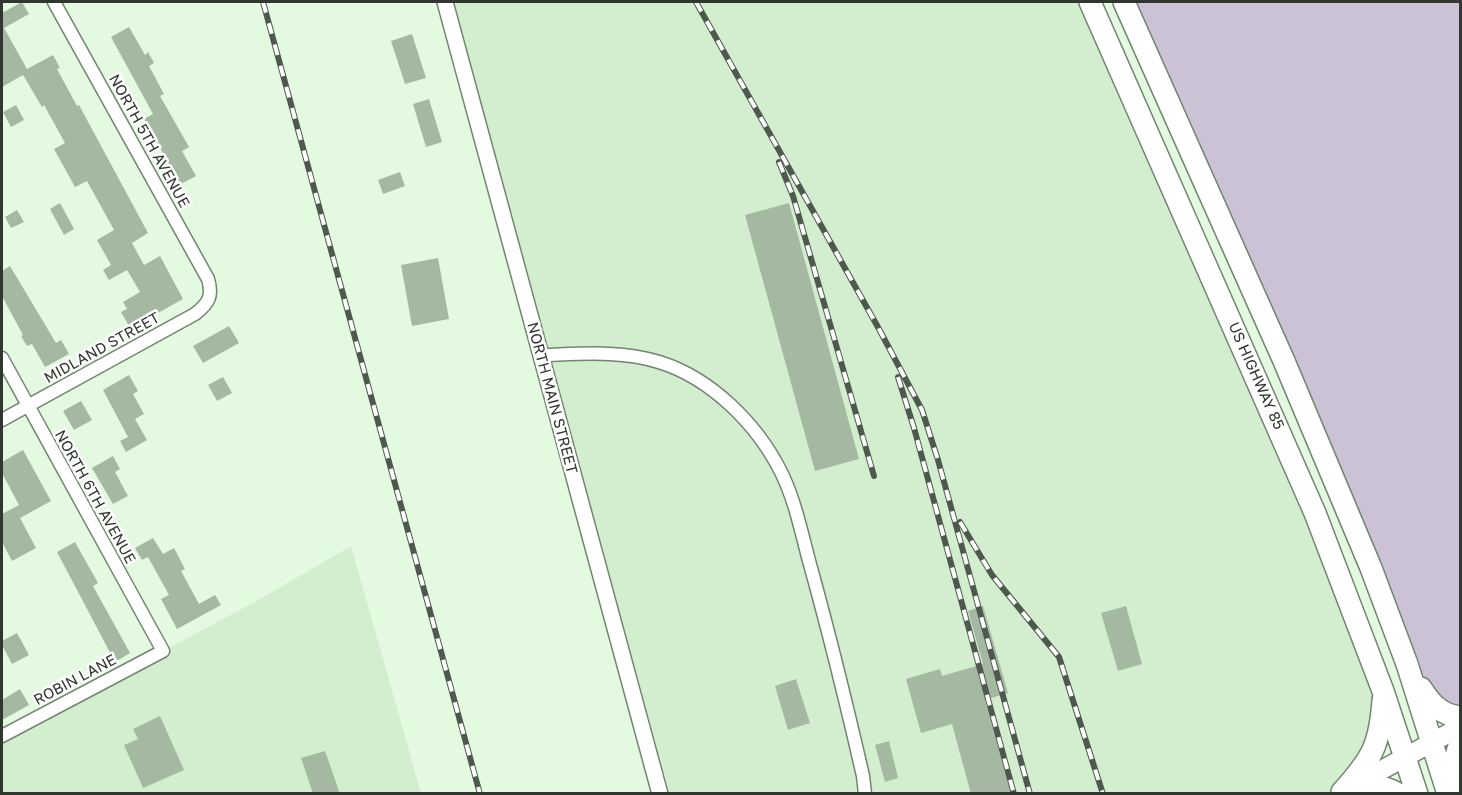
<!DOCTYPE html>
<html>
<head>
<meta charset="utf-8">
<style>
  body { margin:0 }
  #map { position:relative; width:1462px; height:795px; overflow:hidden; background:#e3f9e0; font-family:"Golos Text",sans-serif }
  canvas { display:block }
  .frame { position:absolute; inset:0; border:3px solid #2f372e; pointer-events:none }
</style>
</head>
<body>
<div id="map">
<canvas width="1462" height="795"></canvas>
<div class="frame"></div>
</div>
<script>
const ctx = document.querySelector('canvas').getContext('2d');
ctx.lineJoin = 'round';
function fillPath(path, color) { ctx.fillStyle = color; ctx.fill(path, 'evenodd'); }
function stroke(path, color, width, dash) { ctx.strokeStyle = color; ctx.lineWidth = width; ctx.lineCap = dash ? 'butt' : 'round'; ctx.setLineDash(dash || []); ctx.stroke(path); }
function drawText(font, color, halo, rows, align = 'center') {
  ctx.font = font + ' "Golos Text",sans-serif'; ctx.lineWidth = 5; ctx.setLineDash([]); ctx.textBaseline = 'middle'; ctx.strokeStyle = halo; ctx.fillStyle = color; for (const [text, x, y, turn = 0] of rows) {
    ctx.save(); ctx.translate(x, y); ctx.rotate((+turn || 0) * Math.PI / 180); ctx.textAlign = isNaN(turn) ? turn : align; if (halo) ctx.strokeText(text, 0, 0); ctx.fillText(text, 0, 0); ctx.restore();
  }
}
const built = new Path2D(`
  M445,2h645l293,689 -15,70 30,32h-738z
  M351,546l70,247h-419v-55l260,-140z`);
const green = new Path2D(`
  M1124,2h336v715l-28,-13z`);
const building = new Path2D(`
  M22,2l7,12 -25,14 23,41 26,-14 7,13 -3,1 20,37 2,-1 69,128 -16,10 12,22 16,-9 23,43 -25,14 -2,-3 -27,16 -8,-14 6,-3 -4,-7 17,-10 -13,-22 -18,10 -6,-10 8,-5 -14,-25 17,-10 -27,-49 -12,6 -21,-38 11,-6 -21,-38 -2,2 -19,-32 -21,12v-74z
  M129,27l16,28 3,-3 6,11 -5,3 15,28 -4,2 29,51 -7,4 14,25 -19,10 -11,-21 3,-1 -25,-45 9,-5 -42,-77z
  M412,34l14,44 -21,6 -14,-43z
  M429,99l13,43 -16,5 -13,-43z
  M16,105l8,15 -13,7 -8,-15z
  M400,172l5,14 -22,8 -5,-14z
  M60,203l14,26 -10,6 -14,-26z
  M789,203l70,256 -44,12 -70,-256z
  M17,210l7,12 -13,6 -6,-11z
  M438,258l11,61 -37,7 -11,-61z
  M10,266l46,77 5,-3 8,14 -24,13 -13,-23 -5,2 -6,-10 2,-1 -21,-39v-25z
  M229,326l10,17 -36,20 -10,-17z
  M129,375l9,16 -5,3 11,20 -9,5 12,21 -21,12 -6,-11 8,-4 -25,-47z
  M223,377l9,16 -15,8 -9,-16z
  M81,401l11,19 -18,10 -11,-19z
  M23,450l28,51 -31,17 16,30 -24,13 -10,-19v-28l17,-9 -17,-32v-11z
  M113,456l7,13 -5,3 13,24 -15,8 -21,-36z
  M153,538l10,16 11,-6 11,21 -4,2 18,33 16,-9 6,10 -44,24 -16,-30 8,-4 -21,-38 -6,3 -7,-12z
  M75,542l23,41 -5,3 37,67 -15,9 -58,-110z
  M983,606l25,87 -23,7 26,94h-40l-19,-70 -31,9 -15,-54 34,-10 2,7 41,-12 -15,-53z
  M1126,606l16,58 -24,7 -17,-58z
  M17,633l12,22 -17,9 -10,-19v-4z
  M796,679l14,44 -22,7 -13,-44z
  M20,689l9,16 -27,15v-20z
  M160,716l24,54 -41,18 -19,-43 14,-6 -5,-10z
  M889,741l9,37 -13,4 -10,-37z
  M325,751l15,43h-27l-12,-36z`);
const minor = new Path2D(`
  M541,355c39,-1 80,-5 118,7 52,16 98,62 122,110 15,30 21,64 30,96 19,69 36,138 52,208l2,18
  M2,358l161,293 -161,85
  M2,420l193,-106c14,-11 18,-18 13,-35l-154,-277`);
const tertiary = new Path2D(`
  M445,2l215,792`);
const secondary = new Path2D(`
  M1349,788l111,-61`);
const trunk = new Path2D(`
  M1090,2l225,511 68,178 34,103
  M1124,2l160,359 87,207 36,96 41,130
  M1421,688c10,16 20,27 39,29
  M1452,790l3,-31 5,-16
  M1342,792c30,-33 38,-47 41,-92
  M1342,792c20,-5 37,-10 56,2`);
const rail = new Path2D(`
  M263,2l217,792
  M696,2l183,327 43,81 16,50 92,334
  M779,162l14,34 81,280
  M898,377l16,51 100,366
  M960,522l32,53 67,82 44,137`);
const streetNames = [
  ["NORTH 5TH AVENUE",149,141,61],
  ["MIDLAND STREET",102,348,-29],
  ["US HIGHWAY 85",1256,376,66],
  ["NORTH MAIN STREET",552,398,75],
  ["NORTH 6TH AVENUE",95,497,61],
  ["ROBIN LANE",75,680,-28]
];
fillPath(built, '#d3eecf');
fillPath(green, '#ccc2d5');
fillPath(building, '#a5b9a2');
stroke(minor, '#71856f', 15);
stroke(tertiary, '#71856f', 18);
stroke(secondary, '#71856f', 21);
stroke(trunk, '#71856f', 24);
stroke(minor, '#fff', 12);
stroke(tertiary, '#fff', 15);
stroke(secondary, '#fff', 18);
stroke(trunk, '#fff', 21);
stroke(rail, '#4e594d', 6);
stroke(rail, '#fefefe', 4, [11]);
drawText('15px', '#2f372e', '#fefefe', streetNames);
</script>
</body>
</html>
